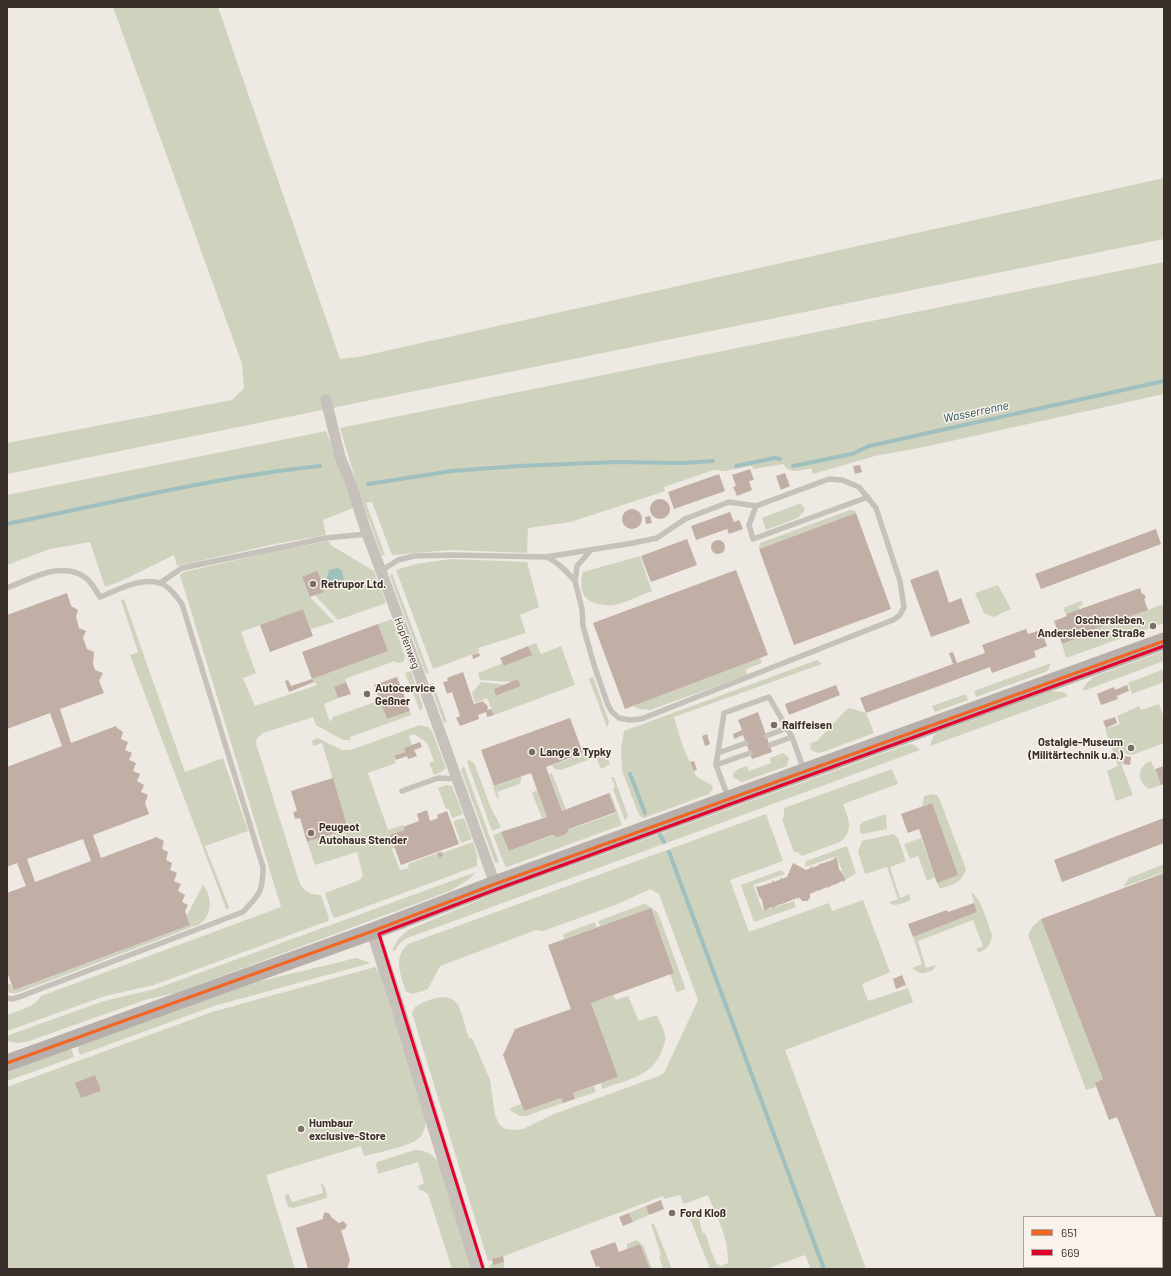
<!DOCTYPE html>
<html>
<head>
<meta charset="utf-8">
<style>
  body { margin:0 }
  #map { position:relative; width:1171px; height:1276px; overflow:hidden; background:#eee9e3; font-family:Barlow,sans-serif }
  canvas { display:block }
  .frame { position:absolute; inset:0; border:8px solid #382e2a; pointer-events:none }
  .legend { position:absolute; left:1023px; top:1216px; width:140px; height:52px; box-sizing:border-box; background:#faf3eb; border:1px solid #aca49e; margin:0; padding:5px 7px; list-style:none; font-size:12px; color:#382e2a }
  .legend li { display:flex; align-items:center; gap:8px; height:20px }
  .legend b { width:20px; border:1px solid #aca49e }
</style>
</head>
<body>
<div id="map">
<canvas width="1171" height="1276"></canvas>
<div class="frame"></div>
<ul class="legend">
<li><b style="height:5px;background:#f26522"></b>651</li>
<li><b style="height:5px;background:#e4002b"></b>669</li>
</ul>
</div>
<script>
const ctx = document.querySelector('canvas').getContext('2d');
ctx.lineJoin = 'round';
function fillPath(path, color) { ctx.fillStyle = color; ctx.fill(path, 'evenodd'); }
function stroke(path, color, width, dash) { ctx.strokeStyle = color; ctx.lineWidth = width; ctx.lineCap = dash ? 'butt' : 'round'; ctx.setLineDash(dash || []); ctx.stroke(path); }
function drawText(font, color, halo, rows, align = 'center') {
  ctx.font = font + ' Barlow,sans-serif'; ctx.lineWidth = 3; ctx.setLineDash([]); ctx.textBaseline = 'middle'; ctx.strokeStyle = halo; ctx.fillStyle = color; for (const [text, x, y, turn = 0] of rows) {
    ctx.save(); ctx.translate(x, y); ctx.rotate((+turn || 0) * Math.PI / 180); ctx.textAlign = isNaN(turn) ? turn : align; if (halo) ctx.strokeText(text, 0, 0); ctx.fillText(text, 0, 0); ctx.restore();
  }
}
const green = new Path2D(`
  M113,7h105l122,352 18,-2 806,-179v61l-1157,235v-31l225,-43 12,-12 -2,-24z
  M1164,262v132l-240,53 -49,9 -62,18 -2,-6c-11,2 -21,7 -28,-4l-29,5 -3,-3 -26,5h-4l-2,-1h-5l-50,17 1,4 -94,31 -43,6 -1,25 -76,-3 -59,5 -20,-53 -6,1 19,52 -3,1 -22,-61 -20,-67z
  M326,431l27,73v4l-30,12 3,15 -51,9 -98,22 -3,-11 -55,27 -14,5 -15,-45 -40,7 -43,16v-70z
  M801,503l4,7 -7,8 -32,12 -4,-12z
  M850,510l5,1 1,2 -97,36 1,-6z
  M328,541l4,5 42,25 12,32 -48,17 -23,-25 9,-3 -2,-12 -20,-3 8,20 24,25 -23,7 -8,-20 -62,23 15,41 -13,5 12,28 62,-21 -5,-6 76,-28 -10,-27 14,-5 13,38 -1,4 -4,2h-3l-2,-2 -50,18 1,3 -12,5 4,11 -14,6 6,18 3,-5 42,-15h6l6,17 23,-8 1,4 -61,22v3h-7l-27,-15 -3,-8 -50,16 -6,5 -1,5 44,141c5,8 11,11 21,11l8,23 -1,3 -174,64 -49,11 -98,35v-16c12,-5 27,-7 34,-19l240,-89 -101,-332 4,-3 92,-21z
  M640,556l12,35c-12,4 -26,12 -38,14 -6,1 -11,0 -16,-1 -17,-4 -19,-17 -15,-32z
  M451,559l76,3 12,45 -19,8 6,18 -48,15 1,4 -46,17 -37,-99 20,-6z
  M392,573l37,100 -3,1 -36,-98z
  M998,585l13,24 -17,8 -10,-4 -9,-20z
  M124,599l61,173 38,-14 25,73 -43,15 24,61 -1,2h-2l-1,-3 -95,-251 8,-3 -17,-52z
  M1081,601l2,4 -4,1 1,3 -14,5 -3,-6z
  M1164,604v19l-98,35 -4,-14 13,-5 -1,-3z
  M536,643l5,11 20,-8 14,39 -81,30 -7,-17 -12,5 -3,-10 9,-11 26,3 -13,4 3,7 24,-10 -3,-7 -6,3 -32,-2 -2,-7 25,-10 1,3 27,-11 -3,-9z
  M1164,651v10l-81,30 1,-5 9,-9z
  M760,658l2,5 -16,6 1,6 -97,35 -11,-1 -6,-3z
  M817,660l5,4 -148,53 8,27 14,32 17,10 -1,4 -3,4 -65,24 -5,-3 -17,-44 -1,-22 3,-18z
  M1051,663l-3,7 -3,2 -69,25 -2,-6z
  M1164,669v13l-32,12 -4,-11z
  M411,671l12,36 -3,4 -15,-38z
  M593,677l16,45 -2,5 -18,-48z
  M433,683l14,39 -3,1 -14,-39z
  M1052,691l12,1 4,4 -138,50 3,-9 4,-4z
  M966,694l2,6 -33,12 -3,-6z
  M1159,704l5,14v25l-32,12 -9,-2 -1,13 11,29 -17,6 -9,-30 11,-5 -13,-37 15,-5 -3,-8 22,-10 2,4z
  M850,708l16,5 8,20 -51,19 -5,1 -7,-3 -1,-4 1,-3 6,-2 30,-32z
  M420,725l8,2 4,4 14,37 -5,4 -7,3 -5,-12 5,-2 -7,-18 -13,-9 -5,2 3,9 -8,3 1,4 -11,4 2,7 -28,10 20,57 15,-5 2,5 -10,18 -3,1 8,21 9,-2 -1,-4 29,-11 2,5 4,-2 -1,-3 31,-11 4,13v11l-142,52 -2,-1 -8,-24 35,-13 3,-5 -6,-23 -42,13 -8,-23 41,-13 -26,-86 -9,3 -1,-5 5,-3 3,1 22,11h9z
  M909,744l5,1 6,5 -510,187c-8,3 -11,7 -15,14l-3,-1 6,-11 10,-9 86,-36z
  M604,747l6,17 -9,5 -5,-12 -35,13 -6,-1 -3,-4z
  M783,753l6,5 -2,8 -45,16 -9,-5c0,-8 9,-9 14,-11l2,5 22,-8 -1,-5z
  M469,760l5,3 17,45 10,19 -9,4 -25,-69z
  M1151,761l10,24 -12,4c-13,-8 -12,-23 2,-28z
  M464,766l35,96 -4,1 -34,-93z
  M892,769l6,15 -55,20c5,15 12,26 -3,38l-38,14 -5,-4h-3l-12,-32 2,-4v-8z
  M552,773l13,34 1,3 -4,1 -13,-37z
  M522,776l-2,8 -23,8 2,5 -2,1 -4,-11z
  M611,777h3l14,39 -3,5 -12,-32 2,-3z
  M446,785l6,1 11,28 -11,4 -3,-9h-3l-8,-21z
  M537,790l10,27 -5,1 -10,-25z
  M610,792l12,33 -115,42 -2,-1 -12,-31 8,-3 8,19 107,-38 -7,-20z
  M933,794l4,1 2,3 27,71c-5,15 -13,15 -26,20l-3,-6 -5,-80 -10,3 2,-10z
  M766,814l17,47 -53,19 19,52 80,-29 3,8 31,-11 27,72 -28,12 6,17 40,-13 5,14 -128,48 81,219h-55l-6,-14 -38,14h-57l-23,-58 7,-1 4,3 4,19 4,3 5,16 3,6 2,6 5,3 7,-3c1,-24 -11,-46 -20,-68l-24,9 -4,-9 -16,4 -1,-3 -159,60 -16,5 -76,-248 3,-6c11,-7 34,-17 43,-2 5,10 7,23 11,33h3l18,42 5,35 4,9 6,5 10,1 8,-1 31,-15 105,-38 5,-3 34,-73 -39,-106 -9,-5 -32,15 -75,27 -7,-1 -96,36 -12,23 -15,5 -7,-2c-5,-17 -14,-34 2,-48z
  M886,814l1,15 -25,5 -2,-2v-7l3,-3z
  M464,818l8,21 -11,4 -8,-22z
  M893,834l5,4 8,23 -16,6 10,31 10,-4v6c-7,3 -15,8 -21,2l9,-3 -11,-32 -22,7 -7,-22 4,-11z
  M921,838l14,39 -8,4 -9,-25 -8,3 -6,-15z
  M847,846l9,27 -11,7 -8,-24 -32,11 1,-6z
  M1164,864v8l-41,15 6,-9z
  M781,870l4,4 -32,11 10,26 31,-10 2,6 -42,15 -13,-37z
  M476,872l-8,8 -18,11 -274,102 -28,6 -119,42 -11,2 -11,-2v-4l2,-2 95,-34 51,-12z
  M203,885c10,12 9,30 -3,39l-183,69h-7l-3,-2v-7h4l3,6 176,-65 -3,-10z
  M971,892c10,5 17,32 21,43 -1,10 -5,14 -14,18l-2,-4 7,-3 -10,-26 -55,21 8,27 10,-3 -3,5c-10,4 -12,5 -21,-2l10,-4 -9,-27 64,-25z
  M644,904l5,2 9,7 27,74v2l-7,3 -2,-1 -6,-17 4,-2 -23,-64 -51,18 -2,-5z
  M1041,919l62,160 -8,4 1,4 -10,3 -58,-155 5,-9z
  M595,922l2,5 -33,12 -1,-5z
  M356,958l15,5 -157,43 -134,49 -2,-6 1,-4 178,-63z
  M375,967l5,7 46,148c-1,6 -3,13 -8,17 -8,7 -42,14 -54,17l-3,-10 -95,29 29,94h-288v-182l205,-75z
  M613,995l3,5 12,-4 11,25 18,-6c2,6 7,14 8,20 1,5 -1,11 -3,15 -9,27 -36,30 -60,39l-1,-6 16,-6 -26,-74z
  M69,1049l3,1 2,7 -67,24v-10z
  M594,1086l2,6 -21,7 -2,-6z
  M561,1098l2,5 -37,13h-6l-10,-6 1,-2 10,-4 3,7z
  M415,1150c12,0 19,5 25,15l32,104h-20l-24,-75 -6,-4h-3l-1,-4 6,-3 -6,-21 -40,12 -2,-9 1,-3z
  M321,1184h2c3,4 4,9 4,14l-34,10 -5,-1 -3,-10v-2l4,-1 3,8 31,-9z
  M646,1206l3,9 -16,7 -4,-9z
  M651,1224h3l18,45h-9l-4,-13 2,-1z
  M637,1240l7,7 8,22h-2l-10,-25 -13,5v-5z
  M504,1262v7h-14l-1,-4z`);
const water = new Path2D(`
  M338,568l4,3 2,9 -3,3 -9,1 -5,-6 2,-8z`);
const stream = new Path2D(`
  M736,466l39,-8 5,1
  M793,466l59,-12 17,-8 295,-65
  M368,484l84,-13 66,-5 98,-4 67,1 30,-2
  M7,524c104,-21 208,-47 313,-58
  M630,774l15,39
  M660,835l4,7
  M669,852l155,417`);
const building = new Path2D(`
  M860,465l2,7 -7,2 -2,-8z
  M750,469l4,11 -5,1 3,9 -15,6 -4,-9 3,-1 -4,-11z
  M785,473l5,13 -9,4 -5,-14z
  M719,474l6,17 -51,18 -6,-17z
  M650 509a10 10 0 1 1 20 0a10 10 0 1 1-20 0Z
  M622 519a10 10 0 1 1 20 0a10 10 0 1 1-20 0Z
  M730,512l4,10 5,-2 4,9 -14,5 -2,-5 -31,11 -5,-14z
  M856,513l35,96 -97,36 -35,-96z
  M650,516l2,7 -6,1 -1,-7z
  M1156,529l5,15 -120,45 -6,-15z
  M687,539l10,26 -46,17 -10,-26z
  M711 547a7 7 0 1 1 14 0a7 7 0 1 1-14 0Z
  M736,570l32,85 -143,54 -32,-86z
  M938,570l11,33 12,-5 9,25 -39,14 -21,-57z
  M317,571l6,12 -1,2 2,7 -14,5 -8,-20z
  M1140,588l2,6h2l2,4 -2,1 4,11 -74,26 1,3 -13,5 -8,-23 13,-5 -1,-2z
  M67,593l4,13 7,4 -2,7 3,11 7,3 -3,7 4,11 7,3 -1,12 2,6 8,3 -4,8 5,12 -44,16 11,34 45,-17 1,2 6,4 -2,7 7,3 -3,8 7,3 -3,7 7,3 -3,8 7,3 -3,7 7,4 -3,7 7,3 -3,8 4,11 -56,21 8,23 56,-21 1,1 6,3 -2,8 6,3 -2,8 6,3 -2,7 7,3 -3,8 7,3 -3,7 7,4 -3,7 6,3 -3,6 5,14 -176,65 -7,-18v-79l19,-7 -9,-23 -10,4v-100l55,-21 -12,-33 -43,16v-114zM83,839l8,22 -56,21 -8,-23z
  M303,609l10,27 -43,16 -10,-27z
  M378,624l10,27 -76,28 -10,-27z
  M1026,629l2,5 13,-4 6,16 -13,5 2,6 -44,16 -2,-6 -124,46 -6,-15 93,-34 -4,-11 4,-1 4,11 28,-10 -3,-8z
  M528,646l4,9 -28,11 -4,-8z
  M479,653l1,3 -7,3 -1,-4z
  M463,672l11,32 9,-3 1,2 2,1 2,3 -1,3 4,-1 3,6 -7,2 -1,-5 -8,3 1,4 -19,7 -4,-8 4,-2 -8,-24 -5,2 -4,-12 5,-1 -1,-3z
  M397,677l13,34 -23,8 -13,-34z
  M312,679l2,3 -25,10 -4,-11 3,-1 3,6z
  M518,679l3,7 -25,10 -2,-7z
  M346,682l5,12 -13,4 -4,-11z
  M836,685l4,10 -51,20 -4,-11z
  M1127,685l2,6 -12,5 1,3 -17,6 -4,-11 17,-7 1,3z
  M758,712l14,40 -20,7 -9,-24 -9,4 -1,-5 9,-4 -4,-10z
  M1115,717l2,6 -11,5 -3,-7z
  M570,718l13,35 -37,14 16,44 47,-18 7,19 -47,17 -3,5 -8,3 -6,-2 -43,16 -8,-19 46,-15 -16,-44 -37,13 -13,-36z
  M707,734l3,10 -5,2 -3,-10z
  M420,742l2,5 -8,3 3,6 -9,3 -1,-3 -11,4 -2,-4 11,-4 -1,-4z
  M1125,756l6,1 -1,8 -7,-1z
  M694,761l3,9 -3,1 -4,-9z
  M1164,766v18l-3,1 -6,-16z
  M333,778l15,51 -41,13 -7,-24 -5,1 -2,-7 4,-1 -6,-20z
  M932,803l26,72 -21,8 -18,-54 -11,4 -7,-19z
  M427,810l3,11 8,-3 -1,-3 10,-4 12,33 -58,21 -11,-30 15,-5 -2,-3 16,-6 -2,-7z
  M1164,818v25l-102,39 -8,-22z
  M442,852l1,4 -4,2 -2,-5z
  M835,857l2,1 2,11 1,2h1l4,8 -1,3 -2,-1 -6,3 -1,2v-2l-6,3 -1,1 -1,-1 -7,3 -1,1v-1l-7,3 -1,1 -1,-1v5l-3,3h-5l-3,-4v2l-2,-1 -15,6 1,1 -2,-1 -7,3 1,1 -2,1v-2l-6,2 -1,2 -2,-1 -2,-10 -3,-4 -3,-9 2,-1v1l15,-5 -1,-1 1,-1 1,2 7,-3v-1l1,-1v2l5,-2 6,-14 13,7 5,-2 -1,-1 2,-1v2l7,-3 1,-2v1l7,-2 1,-2v2l6,-3z
  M1164,873v365l-2,-5v-16h-6l-39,-100 -8,3 -14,-37 8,-4 -62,-160z
  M974,903l3,9 -64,25 -5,-13 39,-14 1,2z
  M651,908l23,65 -83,30 27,74 -45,16 2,6 -12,4 -2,-5 -37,13 -21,-56 12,-26 56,-20 -23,-64z
  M902,975l4,10 -10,4 -3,-10z
  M95,1075l6,16 -20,7 -6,-15z
  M661,1200l3,9 -15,6 -3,-9z
  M325,1212l5,2 1,3 8,6 4,-2 4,4 -2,4 -4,1 9,30 -3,9h-39l-12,-41 27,-9v-3z
  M629,1213l4,9 -10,4 -4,-9z
  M615,1242l4,10 21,-8 10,25h-50l-1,-3 -3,1 -6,-16z
  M503,1256l1,6 -11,3 -1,-6z`);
const service = new Path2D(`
  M756,506l-7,19 4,14 115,-42
  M547,557c12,6 19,14 28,24
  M381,571l17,-11 16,-4 36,-1 96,2 87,-14 24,-5 28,-19 44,-17 27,4 73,-27 13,1 17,7 17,21 24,73 4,26 -4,8 -7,5 -252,99 -12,1 -10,-2 -7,-6 -4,-7 -14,-40 -11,-39 -1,-17 -7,-28 2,-15 14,-16
  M160,583l22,-15 144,-30 41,-4
  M7,588c23,-9 57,-29 80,-9 5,4 9,12 13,18 18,-7 40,-20 60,-14 9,3 16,13 22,21l81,263c0,25 -4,28 -20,45l-224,85 -7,2 -5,-1
  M766,736l21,-8
  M770,745l22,-8 12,33
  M718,753l28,-10
  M716,765l8,-52 45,-16 23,40
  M402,791l36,-13 19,1
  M728,797l-12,-32 34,-12`);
const minor = new Path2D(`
  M326,400l14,57 10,24 15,47 50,135 80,221`);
const tertiary = new Path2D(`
  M373,931l24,74 81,264`);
const primary = new Path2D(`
  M7,1063l366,-132 122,-47 669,-243`);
const bus1 = new Path2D(`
  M7,1063l366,-132 122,-47 669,-243`);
const bus2 = new Path2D(`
  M483,1268l-104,-334 118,-45 667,-243`);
const markers = [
  [313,584,4,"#786f6b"],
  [1153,626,4,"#786f6b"],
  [367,694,4,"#786f6b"],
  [774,725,4,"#786f6b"],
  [1131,748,4,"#786f6b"],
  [532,752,4,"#786f6b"],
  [311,833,4,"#786f6b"],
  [301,1129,4,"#786f6b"],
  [672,1213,4,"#786f6b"]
];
const poiNames = [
  ["Retrupor Ltd.",321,584],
  ["Oschersleben,",1145,620,"right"],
  ["Anderslebener Straße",1145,633,"right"],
  ["Autocervice",375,688],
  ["Geßner",375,701],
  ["Raiffeisen",782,725],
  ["Ostalgie-Museum",1123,742,"right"],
  ["(Militärtechnik u.a.)",1123,755,"right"],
  ["Lange & Typky",540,752],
  ["Peugeot",319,827],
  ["Autohaus Stender",319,840],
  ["Humbaur",309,1123],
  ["exclusive-Store",309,1136],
  ["Ford Kloß",680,1213]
];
const streetNames = [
  ["Hopfenweg",407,643,69]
];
const waterNames = [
  ["Wasserrenne",976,412,-12]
];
fillPath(green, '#cfd3be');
fillPath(water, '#a0bfbf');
stroke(stream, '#a0bfbf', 4);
fillPath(building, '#c1aea5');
stroke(service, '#c7c1bc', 5.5);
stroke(minor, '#c7c1bc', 11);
stroke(tertiary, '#c7c1bc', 14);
stroke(primary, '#b6afab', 17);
stroke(bus1, '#f26522', 3);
stroke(bus2, '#e4002b', 3);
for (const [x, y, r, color] of markers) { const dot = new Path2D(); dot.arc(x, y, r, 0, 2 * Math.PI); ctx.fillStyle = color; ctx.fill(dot); stroke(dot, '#faf3eb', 1.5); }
drawText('bold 11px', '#382e2a', '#faf3eb', poiNames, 'left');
drawText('11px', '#382e2a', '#faf3eb', streetNames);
drawText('italic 12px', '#205659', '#faf3eb', waterNames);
</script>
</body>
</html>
